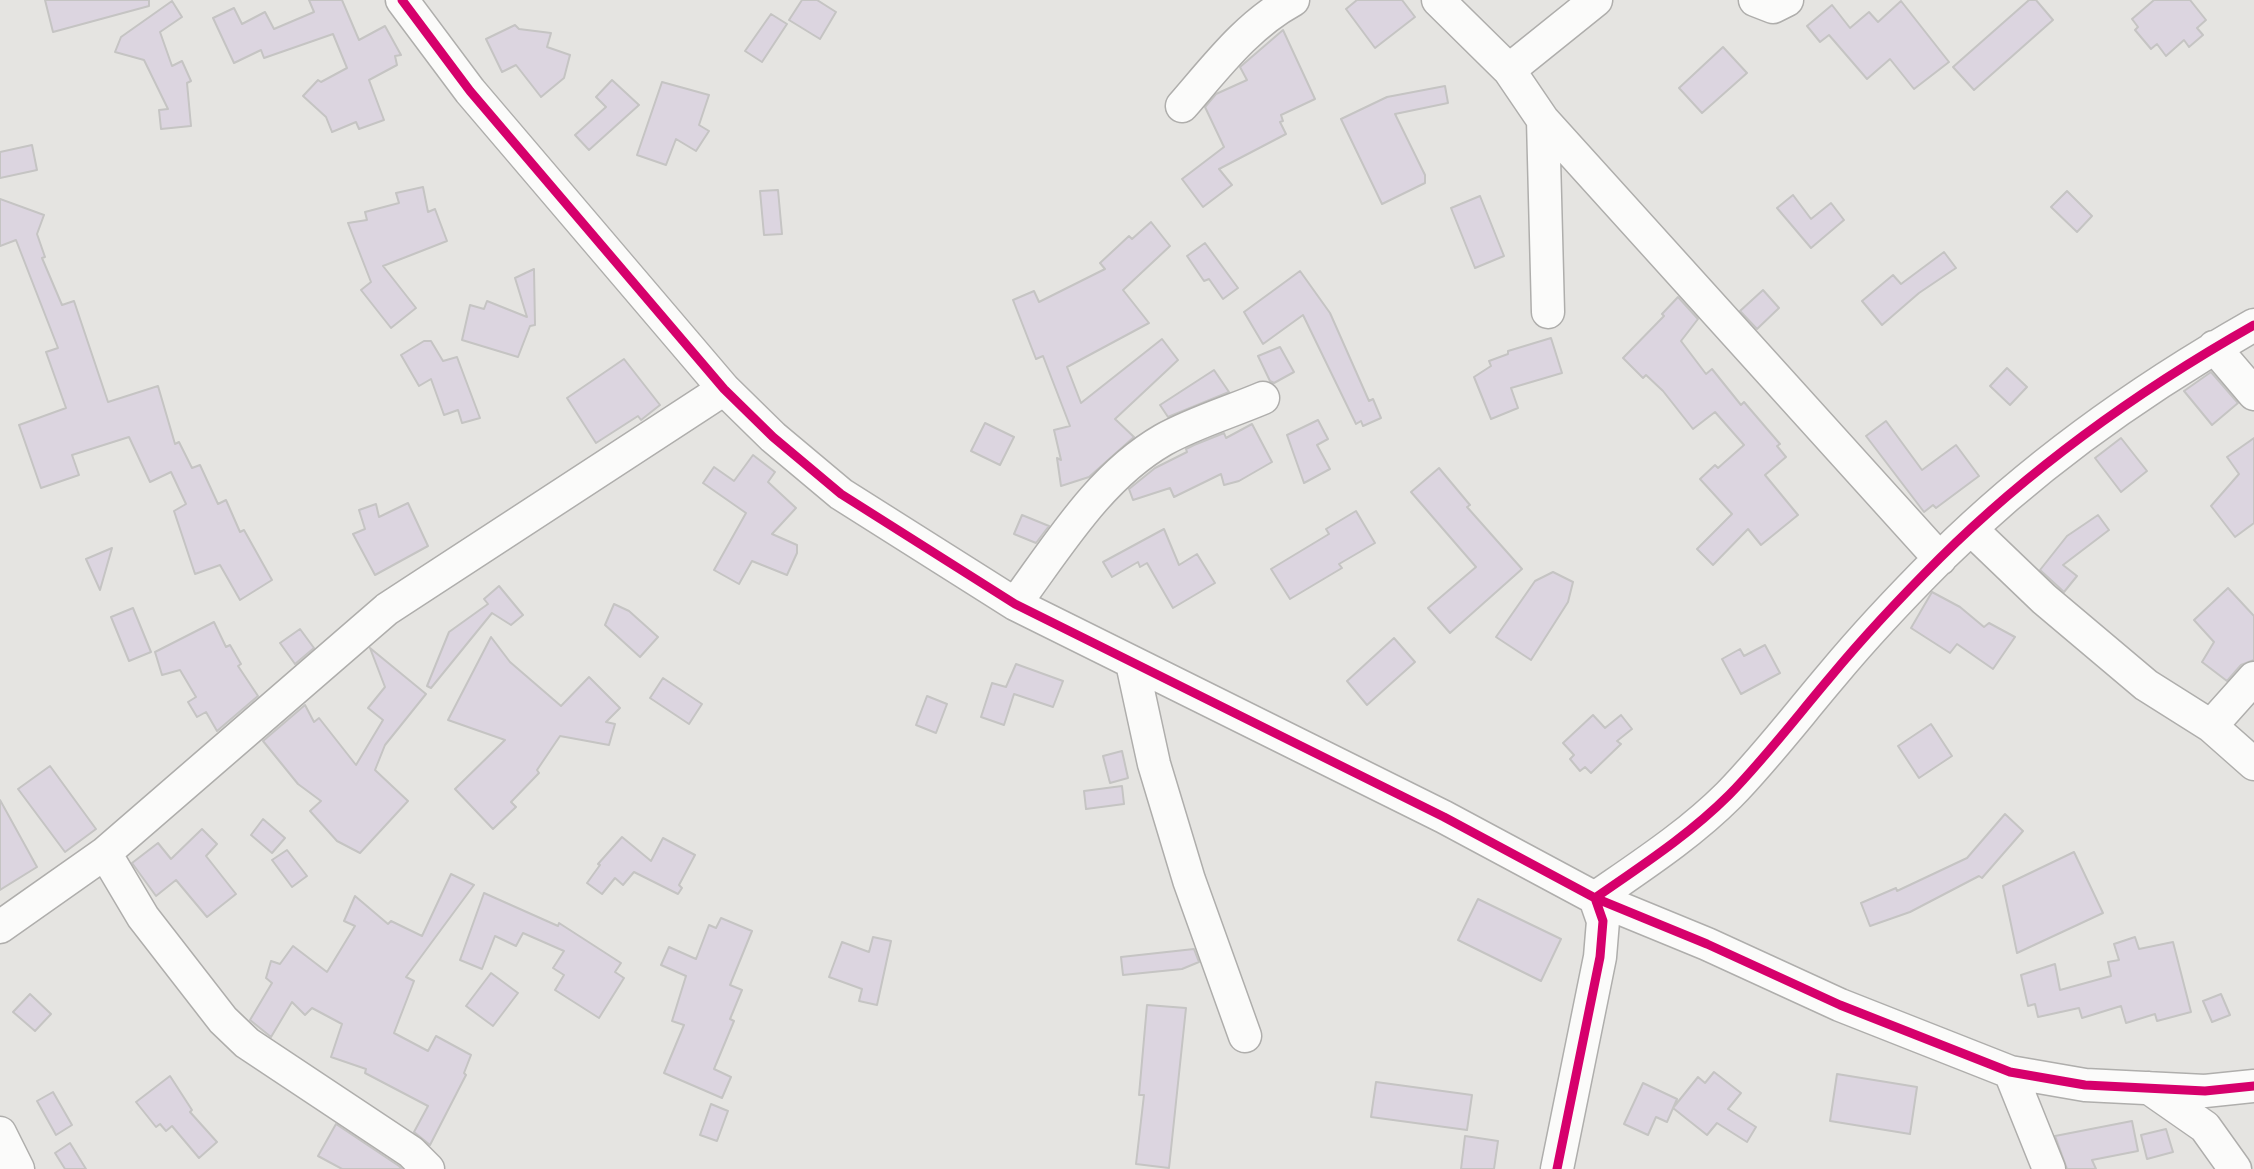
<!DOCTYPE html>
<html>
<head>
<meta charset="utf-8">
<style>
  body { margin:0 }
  canvas { display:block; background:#e5e4e1 }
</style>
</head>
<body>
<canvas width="2254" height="1169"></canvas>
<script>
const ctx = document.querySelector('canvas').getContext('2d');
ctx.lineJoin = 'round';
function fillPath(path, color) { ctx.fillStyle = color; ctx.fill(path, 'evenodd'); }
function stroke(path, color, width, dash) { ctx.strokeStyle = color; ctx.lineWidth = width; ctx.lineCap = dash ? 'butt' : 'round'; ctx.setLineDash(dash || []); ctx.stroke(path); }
const building = new Path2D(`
  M45,0h104v6l-96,26z
  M309,0h33l17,40 26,-14 16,29 -6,1 2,9 -28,15 15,40 -25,9 -3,-7 -24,10 -6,-15 -23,-21 15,-16 3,2 26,-14 -14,-34 -69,24 -3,-8 -27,13 -21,-45 21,-10 8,16 23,-12 9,17 40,-17z
  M802,0h15l19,12 -16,27 -31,-19z
  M1357,0h45l13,17 -40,31 -29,-39z
  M2029,0h7l17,20 -79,70 -21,-23z
  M2154,0h36l16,20 -9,8 6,7 -14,12 -5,-7 -18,16 -9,-12 -6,5 -16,-19 3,-3 -6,-8z
  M172,1l10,16 -22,15 12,34 10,-5 9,20 -4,2 4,43 -30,3 -2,-19 9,-1 -24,-49 -29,-8 6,-15z
  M1901,1l48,61 -35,27 -24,-30 -23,20 -38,-44 -9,7 -13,-16 25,-21 18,23 19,-16 9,10z
  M771,14l16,10 -25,38 -17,-11z
  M515,25l4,4 32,4 -4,14 23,8 -6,23 -23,19 -25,-32 -14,7 -16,-33z
  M1283,30l32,69 -34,16 2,6 -3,1 6,12 -67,35 13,16 -29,22 -21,-28 42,-32 -19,-40 11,-13 31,-14 -7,-13z
  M1723,47l24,26 -45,40 -23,-25z
  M612,80l27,25 -50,45 -14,-15 31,-28 -10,-10z
  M662,82l47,13 -10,30 10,6 -13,20 -20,-12 -10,26 -29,-10z
  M1445,86l3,17 -53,11 30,61v8l-43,21 -41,-85 46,-22z
  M32,145l5,25 -37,8v-26z
  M423,187l5,25 7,-3 12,32 -64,25 33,42 -25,20 -30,-38 10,-8 -23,-59 19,-3 -2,-8 34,-9 -3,-10z
  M778,190l4,44 -18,1 -4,-44z
  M2067,191l25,25 -15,16 -26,-25z
  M1793,195l18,24 20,-16 13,17 -33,28 -34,-40z
  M1480,196l24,60 -29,12 -24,-60z
  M0,199l44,16 -7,19 8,23 -3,1 20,47 12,-4 34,101 50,-16 17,58 4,-2 13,26 8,-3 18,39 8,-4 14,32 4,-2 28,50 -32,20 -20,-35 -25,9 -21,-63 12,-7 -15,-32 -21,10 -21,-45 -57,18 7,20 -38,13 -22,-63 47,-17 -20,-56 12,-4 -42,-108 -16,6z
  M1151,222l19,24 -47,44 26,33 -82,44 14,36 81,-64 16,21 -63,59 19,18 -45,40 -28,9 -4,-28 4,2 -7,-30 16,-4 -27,-70 -7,3 -23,-59 21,-9 5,11 66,-33 -5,-6 29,-27 3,3z
  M1205,243l33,45 -15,11 -14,-20 -5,2 -17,-25z
  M1944,252l12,16 -37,25 -37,32 -20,-24 31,-26 8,9z
  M534,269l1,56 -5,1 -12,31 -56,-17 8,-35 14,4 3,-8 40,16 -12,-39z
  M1300,271l30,42 39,88 4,-2 8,19 -18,8 -2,-5 -5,3 -53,-109 -40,29 -19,-32z
  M1763,290l16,18 -22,21 -17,-18z
  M1678,297l20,22 -17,22 25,33 6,-5 29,36 3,-3 36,42 -3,2 9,11 -21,18 33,40 -37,30 -13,-16 -35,36 -16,-16 35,-35 -32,-35 15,-14 3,3 26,-23 -29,-33 -22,17 -30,-38 -17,-16 -3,3 -20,-20 41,-42 -2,-2z
  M1551,338l11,35 -51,15 7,20 -27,11 -17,-42 17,-11 -2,-5 19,-7v-3z
  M424,341h7l12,20 14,-4 23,61 -18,5 -4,-13 -14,5 -13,-36 -12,7 -18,-31z
  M1280,347l14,25 -20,11 -4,-2 -12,-25z
  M624,359l36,46 -19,15 -3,-4 -42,27 -29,-45z
  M2007,368l20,19 -17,18 -20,-19z
  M1214,370l15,22 -61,25 -8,-12z
  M2211,372l27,31 -26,22 -28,-34z
  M1318,420l10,19 -11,6 13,24 -26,14 -17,-48z
  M1886,421l36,49 34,-25 23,31 -43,32 -3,-3 -9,7 -58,-76z
  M985,423l29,14 -14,28 -29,-14z
  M1252,424l20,38 -33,19 -15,4 -3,-11 -47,23 -4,-9 -37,12 -4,-11 26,-21 32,-16 -1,-3 8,-4 30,-12 2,5z
  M2121,438l26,33 -26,21 -26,-34z
  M2254,438v85l-19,14 -24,-31 28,-32 -12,-17z
  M753,455l22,17 -7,10 28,26 -24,26 25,11v8l-10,22 -35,-14 -13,23 -25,-14 32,-57 -43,-30 11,-16 20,14z
  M1439,468l31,37 -3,2 55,62 -72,64 -22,-25 48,-41 -65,-75z
  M408,503l20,43 -53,29 -22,-41 12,-5 -6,-19 17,-6 3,13z
  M1356,511l19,32 -36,21 3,4 -52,31 -19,-30 58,-35 -3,-5z
  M1022,515l27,11 -13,17 -22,-9z
  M2098,515l11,15 -46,35 14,11 -13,16 -24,-22 27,-34z
  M1164,529l15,36 18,-11 18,29 -42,25 -26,-45 -7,4 -2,-5 -26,15 -9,-15z
  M112,548l-12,42 -14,-31z
  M1553,572l20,10 -5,20 -37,58 -35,-23 39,-56z
  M499,586l24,29 -12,10 -19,-12 -61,75 -4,-2 22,-54 39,-28 -4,-5z
  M2228,588l26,28v44l-13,5 -14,16 -25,-19 12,-20 -20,-22z
  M1932,592l28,15 24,20 5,-4 26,14 -22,32 -36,-25 -7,9 -39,-25z
  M614,604l15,7 29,26 -18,20 -35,-32z
  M133,608l18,44 -22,9 -18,-44z
  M214,622l12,25 4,-2 11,19 -3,2 20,30 -41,35 -11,-19 -9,5 -9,-15 8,-5 -16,-27 -18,5 -7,-23z
  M300,629l14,19 -19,16 -15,-21z
  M491,637l19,25 51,44 28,-29 31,31 -14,14 9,2 -6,21 -49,-9 -23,34 2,3 -28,29 5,5 -23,22 -38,-40 50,-49 -57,-20z
  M1394,638l21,24 -48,43 -20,-24z
  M1765,645l15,28 -39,21 -19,-35 18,-10 4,7z
  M370,648l56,46 -41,51 -10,25 33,31 -48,52 -23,-12 -27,-30 11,-10 -23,-17 -35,-43 42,-36 9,17 5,-4 37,47 27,-45 -15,-12 17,-21z
  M1016,664l47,17 -10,26 -39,-13 -10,31 -23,-8 11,-34 14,4z
  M663,678l39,26 -13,20 -39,-26z
  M927,696l20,8 -11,29 -20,-8z
  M1593,715l12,13 16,-13 11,14 -15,12 4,3 -30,29 -6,-6 -5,4 -10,-12 4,-4 -11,-12z
  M1931,724l21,32 -33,22 -21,-32z
  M1122,751l6,27 -18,5 -7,-27z
  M50,766l46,63 -31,23 -47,-63z
  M1122,786l2,18 -38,5 -2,-18z
  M0,800l37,67 -37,23z
  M2005,814l18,17 -41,47 -3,-2 -69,36 -40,14 -9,-23 35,-15 1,3 70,-33z
  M263,819l22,19 -13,15 -21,-18z
  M202,829l15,15 -11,12 30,38 -29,23 -31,-37 -20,16 -24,-33 26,-20 13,16z
  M622,837l29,24 12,-23 32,17 -16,30 3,3 -4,6 -44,-22 -11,13 -8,-7 -13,16 -15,-11 13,-18 -2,-1z
  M287,850l20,26 -15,11 -20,-27z
  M2074,852l29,61 -86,40 -14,-67z
  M451,874l23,11 -68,92 8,4 -20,52 34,18 8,-15 35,19 -7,18 2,2 -36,70 -16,-13 14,-26 -63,-33 1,-4 -35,-12 11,-33 -30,-16 -7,7 -13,-13 -21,35 -21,-17 22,-37 -6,-5 5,-17 9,3 13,-18 34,26 28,-46 -11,-5 11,-25 33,28 3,-3 31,15z
  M484,893l74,33 1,-3 62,40 -6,9 9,6 -25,40 -44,-28 9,-15 -11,-7 11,-17 -41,-18 -7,13 -21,-10 -13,33 -22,-9z
  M1478,899l83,40 -20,42 -83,-41z
  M721,918l31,13 -22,54 12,5 -12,29 4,2 -20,48 17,8 -9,21 -58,-25 20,-48 -12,-4 14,-45 -25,-11 8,-18 27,12 13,-34 7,3z
  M873,937l18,4 -14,64 -18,-4 3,-12 -33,-12 13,-35 27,10z
  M2135,937l4,12 34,-7 18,70 -34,9 -2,-7 -29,9 -5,-17 -39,12 -3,-10 -41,9 -3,-13 -7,2 -7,-31 34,-11 5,26 51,-14 -3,-14 11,-2 -5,-16z
  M1194,949l5,13 -17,7 -59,6 -2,-18z
  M491,973l27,20 -25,33 -27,-20z
  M30,994l21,20 -16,17 -22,-19z
  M2221,994l9,21 -18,7 -9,-21z
  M1147,1005l39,3 -17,160 -33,-4 8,-69h-5z
  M1714,1072l27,21 -13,16 28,18 -9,15 -30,-19 -10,12 -34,-27 25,-31 7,6z
  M1837,1074l80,13 -7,47 -80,-13z
  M170,1076l22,34 -2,2 27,30 -18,16 -27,-32 -6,5 -6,-7 -4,3 -20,-25z
  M1376,1082l96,13 -5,35 -96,-13z
  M1643,1083l34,16 -10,23 -11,-5 -8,18 -24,-11z
  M53,1092l19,33 -16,10 -19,-34z
  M711,1104l17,7 -11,30 -17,-6z
  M2132,1121l6,30 -46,9 4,9h-29l-12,-33z
  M336,1124l63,42 3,3h-60l-24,-13z
  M2166,1129l7,23 -26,7 -6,-24z
  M1465,1136l33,5 -4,28h-33z
  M70,1143l16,26h-21l-10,-16z`);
const minor = new Path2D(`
  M402,0l68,91 254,298 49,48 68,57 174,110 429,213 151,81 112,46 133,61 170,67 75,13 120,6 49,-5
  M1438,0l71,70 34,50 397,439
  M1755,0l18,7 14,-7
  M1509,70l87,-70
  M1182,106c34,-39 65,-81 111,-106
  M1543,120l5,192
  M2214,347l40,47
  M1971,529l73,70 102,86 65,41 43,38
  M1015,604c43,-58 84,-127 148,-164 30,-17 67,-28 100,-42
  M1132,663l22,101 35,116 56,156
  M2211,726l43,-48
  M105,853l38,64 80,103 24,23 164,109 17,17
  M0,927l105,-74 282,-244 337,-220
  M2010,1072l39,97
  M2149,1088l56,39 30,42
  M0,1133l18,36
  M1557,1169l43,-212 3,-36 -8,-23c46,-32 94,-63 134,-103 37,-38 69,-80 103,-120 34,-41 71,-80 108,-117 93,-92 201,-169 314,-233`);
const cycleway = new Path2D(`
  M402,0l68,91 254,298 49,48 68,57 174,110 429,213 151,81 112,46 133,61 170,67 75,13 120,6 49,-5
  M1557,1169l43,-212 3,-36 -8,-23c46,-32 94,-63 134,-103 37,-38 69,-80 103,-120 34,-41 71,-80 108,-117 93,-92 201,-169 314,-233`);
fillPath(building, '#dcd5e0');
stroke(building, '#c5c4c3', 2);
stroke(minor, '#afaeac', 35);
stroke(minor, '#fbfbfa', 32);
stroke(cycleway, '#d6006c', 9);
</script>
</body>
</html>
